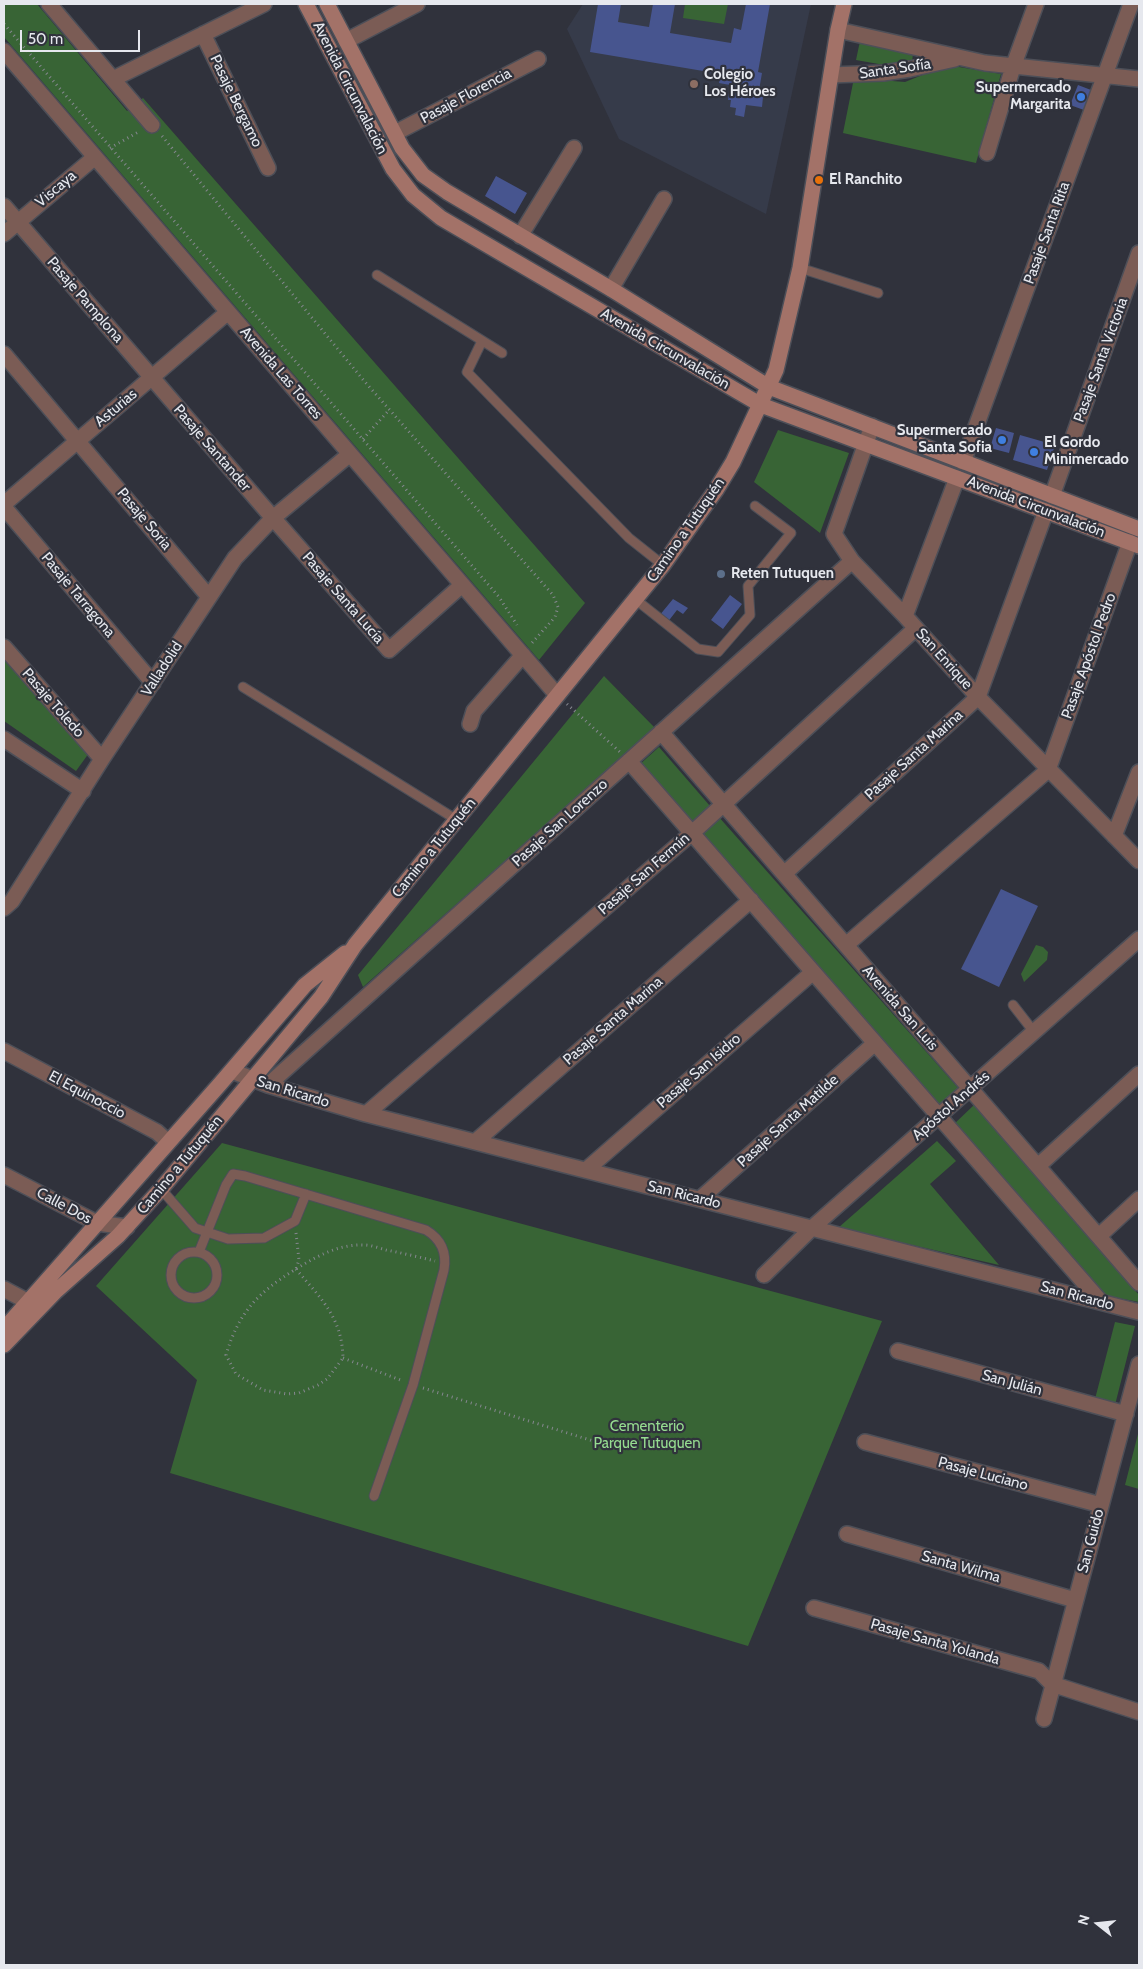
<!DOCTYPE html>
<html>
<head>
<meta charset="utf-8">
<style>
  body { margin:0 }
  #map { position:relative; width:1143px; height:1969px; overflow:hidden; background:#30323c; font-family:Cabin,sans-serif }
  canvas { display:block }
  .frame { position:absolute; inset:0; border:5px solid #e6e8ee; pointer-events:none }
  .north { position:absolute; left:1073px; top:1899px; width:50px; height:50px; -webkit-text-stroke:4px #30323c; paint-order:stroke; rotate:286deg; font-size:14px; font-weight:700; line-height:20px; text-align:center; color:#e6e8ee }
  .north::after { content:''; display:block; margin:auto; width:18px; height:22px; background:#e6e8ee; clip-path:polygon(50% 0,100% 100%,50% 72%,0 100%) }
  .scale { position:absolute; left:20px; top:30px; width:120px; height:22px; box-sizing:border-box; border:2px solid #e6e8ee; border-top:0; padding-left:6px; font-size:15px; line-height:18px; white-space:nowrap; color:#e6e8ee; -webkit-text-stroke:4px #30323c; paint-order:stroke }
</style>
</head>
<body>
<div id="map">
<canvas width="1143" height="1969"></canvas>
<div class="frame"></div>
<div class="north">N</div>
<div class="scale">50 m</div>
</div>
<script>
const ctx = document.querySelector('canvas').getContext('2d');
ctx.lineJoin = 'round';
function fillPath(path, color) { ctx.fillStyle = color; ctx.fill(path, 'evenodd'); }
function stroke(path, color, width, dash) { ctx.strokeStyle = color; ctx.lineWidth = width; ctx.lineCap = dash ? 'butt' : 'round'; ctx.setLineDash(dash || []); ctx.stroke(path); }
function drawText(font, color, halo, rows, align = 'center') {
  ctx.font = font + ' Cabin,sans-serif'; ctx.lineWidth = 4.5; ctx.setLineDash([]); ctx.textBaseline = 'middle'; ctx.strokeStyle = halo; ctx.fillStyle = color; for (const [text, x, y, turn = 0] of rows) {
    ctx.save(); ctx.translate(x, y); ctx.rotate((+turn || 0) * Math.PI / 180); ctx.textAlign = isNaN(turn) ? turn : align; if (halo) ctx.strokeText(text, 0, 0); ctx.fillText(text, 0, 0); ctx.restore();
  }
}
const built = new Path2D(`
  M583,4h228l-45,210 -147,-75 -52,-110z`);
const green = new Path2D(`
  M4,4h33l90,107 16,-13 442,505 -46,57 -535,-623z
  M685,4h43l-4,20 -41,-6z
  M860,41l53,13 -1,8 -22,4 -34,-6z
  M947,65l54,9 -25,89 -133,-30 11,-55 51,4z
  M778,430l71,23 -29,80 -66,-51z
  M4,660l85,93 -13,18 -72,-50z
  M604,676l51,52 -292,259 -5,-12z
  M659,747l51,59 -21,18 -51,-58z
  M718,816l242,274 -23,18 -236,-277z
  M1036,945l7,2 5,5 -1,8 -23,22 -3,-8z
  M974,1105l165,190v7l-42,-8 -145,-168z
  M937,1141l19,20 -26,23 69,81 -161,-37z
  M222,1143l660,178 -134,325 -578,-173 27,-93 -101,-94z
  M1115,1322l20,4 -20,79 -20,-6z
  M1139,1430v59l-14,-4z`);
const building = new Path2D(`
  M598,4h23l-3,18 31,5 4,-23h22l-5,29 61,10 3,-15 7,2 5,-26h24l-12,68 4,1 -4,23 5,1 -1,10 -16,-2 -2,12 -9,-2 1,-7 -6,-1 1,-7h-3l2,-15 -11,-2 2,-9 -131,-22z
  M1078,85l13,5 -7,20 -14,-5z
  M496,176l31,17 -12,21 -30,-18z
  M996,428l18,5 -5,20 -19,-5z
  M1020,435l35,10 -8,25 -34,-10z
  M730,595l12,9 -19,25 -12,-9z
  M673,599l15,9 -5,6 -6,-4 -10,13 -8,-7z
  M1001,889l37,17 -39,81 -38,-18z`);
const path = new Path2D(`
  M4,24l495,573 18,28
  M162,136l203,246 188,213 5,12 -3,10 -23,26
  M110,148l30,-17
  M363,439l26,-29
  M567,704l53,48
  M296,1233l3,27 -3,9
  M296,1269c25,30 46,48 47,89l-16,21 -9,6 -19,8 -12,1 -24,-4 -27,-16 -10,-19c13,-44 33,-63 70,-86 21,-13 43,-25 68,-24 7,0 15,3 22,5 16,3 33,7 49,11
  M343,1358l60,23
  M423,1388l183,57`);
const lane = new Path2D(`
  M800,268l78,25
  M377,275l125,78
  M482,341l-15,31 162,166 34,27
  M635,599l63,50 20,3 32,-37 -2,-29 43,-53 -36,-27
  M243,687l214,133
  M1013,1005l21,27
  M161,1189l34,39 33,11 36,-1 31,-17 11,-27
  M171 1275a23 23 0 1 1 46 0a23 23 0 1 1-46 0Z
  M199,1252l27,-67 7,-11 12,2 181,54c15,9 21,23 18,40l-31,115 -39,111`);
const street = new Path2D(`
  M49,4l103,121
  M838,30l147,33 154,16
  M203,34l65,134
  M346,41l71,-37
  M4,51l553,644
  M831,75l52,-2 27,-4 45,-10
  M113,79l151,-75
  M395,133l143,-74
  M987,153l26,-86 23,-63
  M4,206l269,312 116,132 73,-65
  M4,234l91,-77
  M520,236l54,-88
  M611,289l53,-90
  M4,354l205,243
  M872,426l-38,108 18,27 53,55 73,81 161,164
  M963,462l168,-458
  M1052,496l87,-243
  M4,504l224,-192
  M4,507l149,176
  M905,616l52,-138
  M4,647l98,112
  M470,724l4,-13 49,-56
  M661,732l478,551
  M4,739l79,52
  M629,761l472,541
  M1114,836l25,-64
  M784,874l194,-177 68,-186
  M4,908l8,-7 90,-142 133,-201 38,-40 77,-64
  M846,945l202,-175 82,-228
  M4,1051l153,81 11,10
  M232,1071l36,14 98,29 773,198
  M268,1085l584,-524
  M366,1114l326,-281 224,-205
  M475,1142l276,-242
  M1038,1166l101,-92
  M586,1170l227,-198
  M4,1175l93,48 30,4
  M700,1199l175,-156
  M1099,1236l40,-37
  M764,1275l49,-48 326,-288
  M4,1289l34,18
  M898,1351l228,63
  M865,1442l236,63
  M847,1534l228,66
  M814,1608l225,63 13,13 87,28
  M1044,1719l95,-355`);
const secondary = new Path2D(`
  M306,4l87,165 20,26 28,23 320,187 378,141
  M327,4l75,144 21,27 24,17 164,97 158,98 370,142
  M4,1329l216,-245 85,-99 40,-32
  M4,1345l51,-53 63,-56 43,-47 160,-192 34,-52 308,-380 53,-75 17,-28 43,-92 24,-102 38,-238 6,-26`);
const markers = [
  [694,84,5,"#8d6e63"],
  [1081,97,5,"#3f7fe0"],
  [819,180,5,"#e8710a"],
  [1002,440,5,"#3f7fe0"],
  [1034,452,5,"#3f7fe0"],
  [721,574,5,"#5c6f8a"]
];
const streetNames = [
  ["Santa Sofía",895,69,-8],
  ["Avenida Circunvalación",350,88,63],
  ["Pasaje Florencia",466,96,-28],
  ["Pasaje Bergamo",236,101,64],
  ["Viscaya",56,189,-40],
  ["Pasaje Santa Rita",1047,233,-70],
  ["Pasaje Pamplona",85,300,49],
  ["Avenida Circunvalación",665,349,30],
  ["Pasaje Santa Victoria",1101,360,-70],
  ["Avenida Las Torres",281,373,49],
  ["Asturias",116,408,-40],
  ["Pasaje Santander",212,448,49],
  ["Avenida Circunvalación",1036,507,21],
  ["Pasaje Soria",144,519,50],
  ["Camino a Tutuquén",686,530,-55],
  ["Pasaje Tarragona",78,595,50],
  ["Pasaje Santa Lucía",343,598,49],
  ["Pasaje Apóstol Pedro",1089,656,-70],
  ["San Enrique",944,659,48],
  ["Valladolid",162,669,-57],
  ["Pasaje Toledo",53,703,49],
  ["Pasaje Santa Marina",914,755,-42],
  ["Pasaje San Lorenzo",560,823,-42],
  ["Camino a Tutuquén",434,848,-51],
  ["Pasaje San Fermín",644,874,-41],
  ["Avenida San Luis",900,1008,49],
  ["Pasaje Santa Marina",613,1021,-41],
  ["Pasaje San Isidro",699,1071,-41],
  ["San Ricardo",293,1092,17],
  ["El Equinoccio",87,1095,28],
  ["Apóstol Andrés",951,1106,-41],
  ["Pasaje Santa Matilde",788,1121,-42],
  ["Camino a Tutuquén",180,1165,-50],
  ["San Ricardo",684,1195,14],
  ["Calle Dos",64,1206,28],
  ["San Ricardo",1077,1296,15],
  ["San Julián",1012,1383,15],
  ["Pasaje Luciano",983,1474,15],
  ["San Guido",1091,1541,-75],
  ["Santa Wilma",961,1567,16],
  ["Pasaje Santa Yolanda",935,1642,16]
];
const poiNames = [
  ["Colegio",704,75],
  ["Los Héroes",704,92],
  ["Supermercado",1071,88,"right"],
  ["Margarita",1071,105,"right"],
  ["El Ranchito",829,180],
  ["Supermercado",992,431,"right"],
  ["Santa Sofia",992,448,"right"],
  ["El Gordo",1044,443],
  ["Minimercado",1044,460],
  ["Reten Tutuquen",731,574]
];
const parkNames = [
  ["Cementerio",647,1427],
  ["Parque Tutuquen",647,1444]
];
fillPath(built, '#363b4a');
fillPath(green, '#386435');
fillPath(building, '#47558f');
stroke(lane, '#4d4f58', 11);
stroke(street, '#4d4f58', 18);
stroke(secondary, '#4d4f58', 18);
stroke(path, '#868890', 3, [1, 4]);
stroke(lane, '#7b5c55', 9);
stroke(street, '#7b5c55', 15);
stroke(secondary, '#a37268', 15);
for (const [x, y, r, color] of markers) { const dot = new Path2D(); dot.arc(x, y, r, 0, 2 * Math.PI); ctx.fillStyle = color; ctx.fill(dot); stroke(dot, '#30323c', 2); }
drawText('15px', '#e6e8ee', '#30323c', streetNames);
drawText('bold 15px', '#e6e8ee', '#30323c', poiNames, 'left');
drawText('15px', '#96dc90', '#30323c', parkNames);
</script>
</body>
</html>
